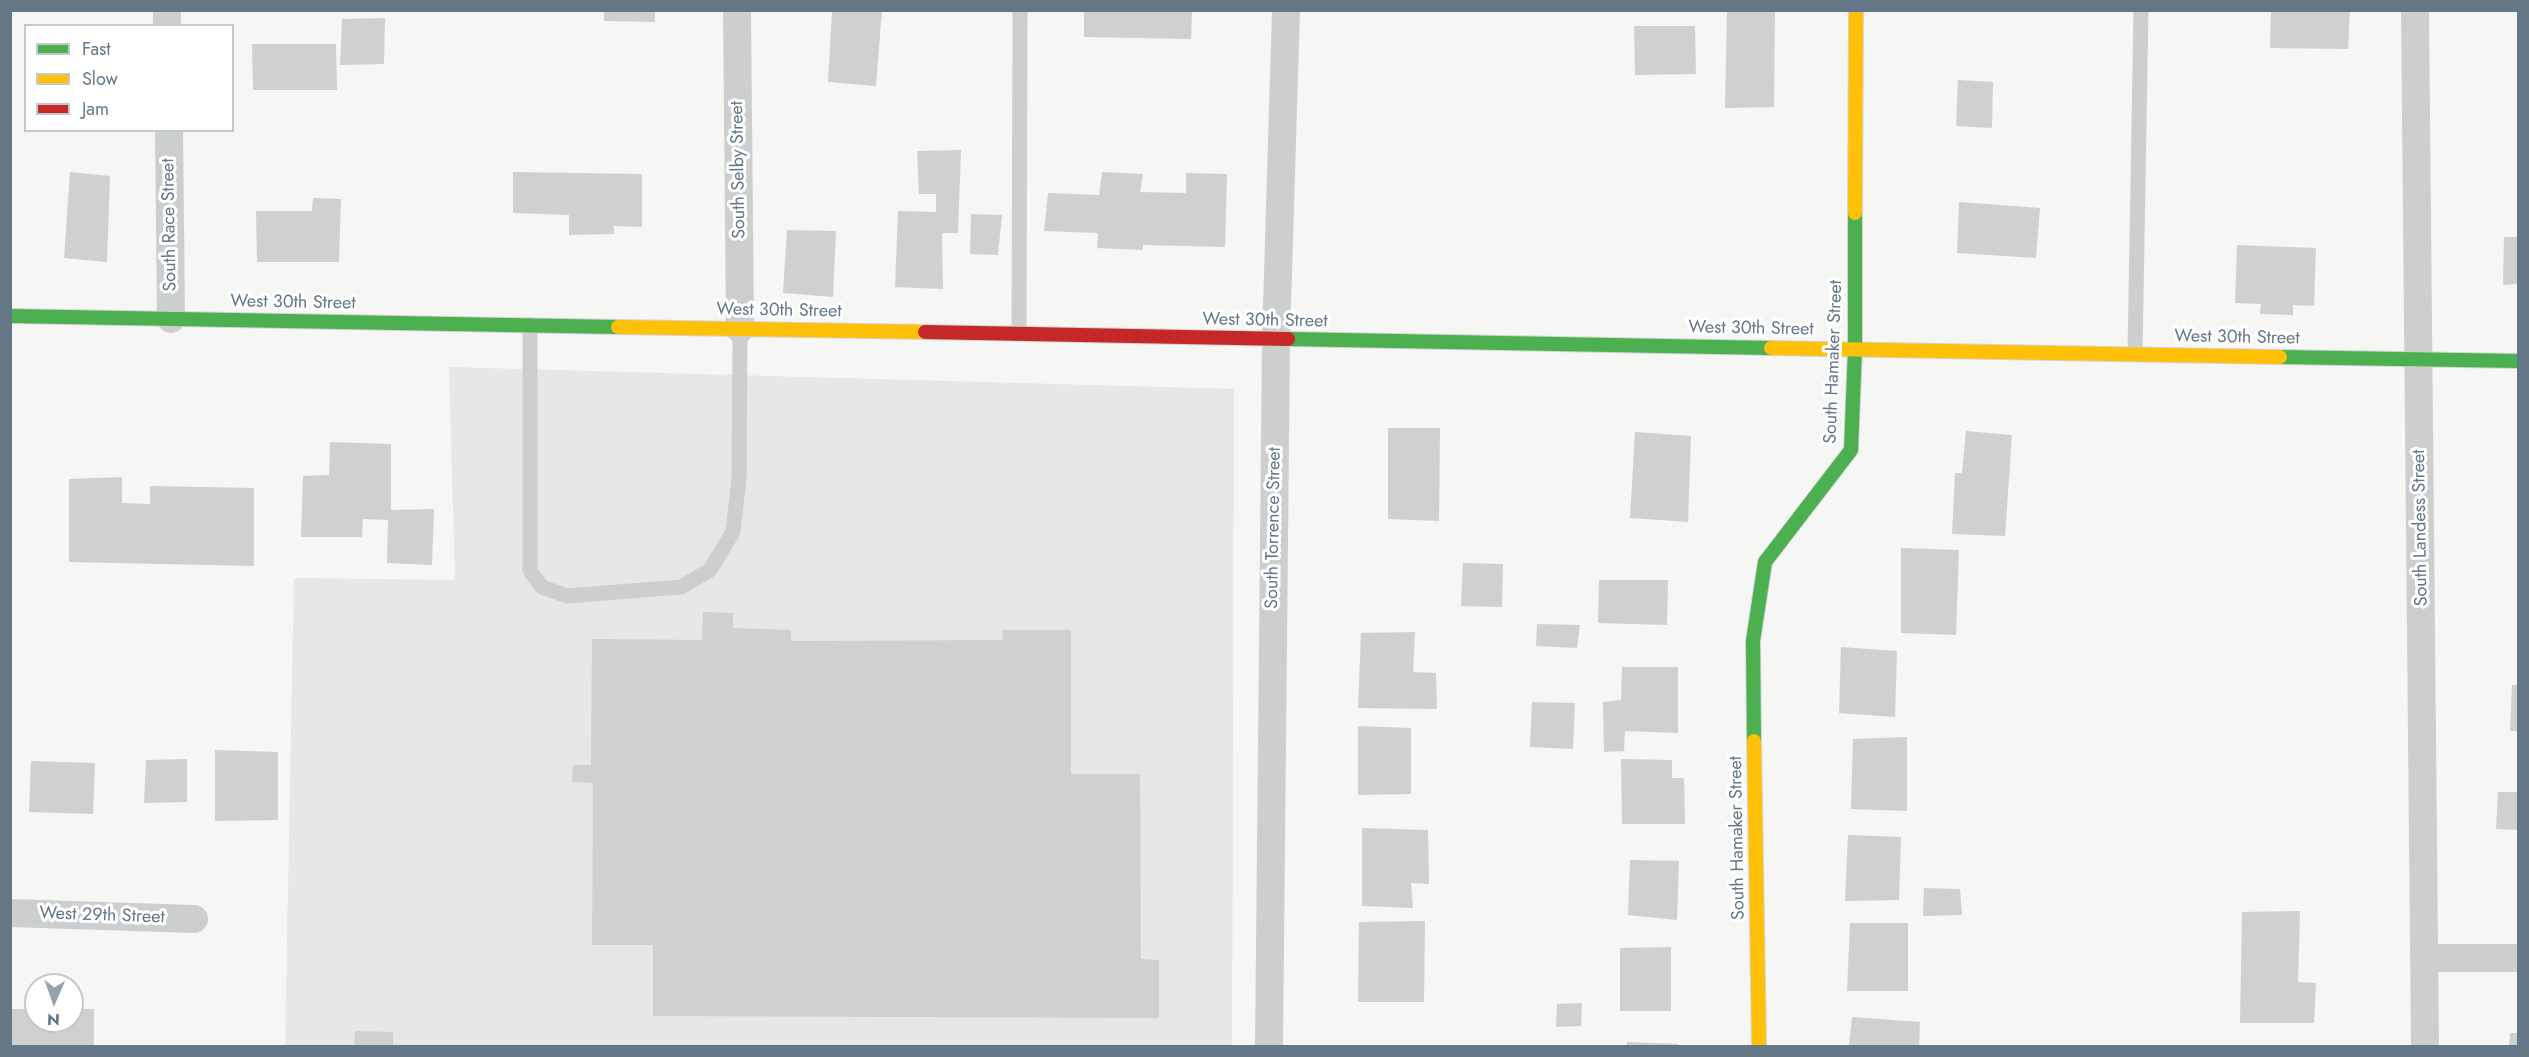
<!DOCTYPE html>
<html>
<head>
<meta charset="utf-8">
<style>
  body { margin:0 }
  #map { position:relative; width:2529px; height:1057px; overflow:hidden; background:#f6f6f4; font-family:Jost,sans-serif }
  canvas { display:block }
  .frame { position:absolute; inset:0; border:12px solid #647786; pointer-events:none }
  .legend { position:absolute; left:24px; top:24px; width:210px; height:108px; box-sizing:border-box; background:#fff; border:2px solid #c1c9cf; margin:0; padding:8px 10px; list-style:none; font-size:18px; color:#647786 }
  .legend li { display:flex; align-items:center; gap:12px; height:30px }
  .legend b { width:30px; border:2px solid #c1c9cf }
  .north { position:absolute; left:24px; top:973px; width:60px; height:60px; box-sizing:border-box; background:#fff; border:2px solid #c1c9cf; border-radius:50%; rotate:182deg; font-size:16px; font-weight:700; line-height:24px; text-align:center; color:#647786 }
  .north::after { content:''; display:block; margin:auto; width:21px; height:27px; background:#97a3ac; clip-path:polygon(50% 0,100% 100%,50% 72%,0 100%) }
</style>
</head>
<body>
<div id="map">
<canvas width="2529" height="1057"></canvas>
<div class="frame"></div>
<ul class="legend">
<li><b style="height:8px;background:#4caf50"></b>Fast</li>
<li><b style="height:8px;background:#ffc107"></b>Slow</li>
<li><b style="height:8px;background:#c62828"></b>Jam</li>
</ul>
<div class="north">N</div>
</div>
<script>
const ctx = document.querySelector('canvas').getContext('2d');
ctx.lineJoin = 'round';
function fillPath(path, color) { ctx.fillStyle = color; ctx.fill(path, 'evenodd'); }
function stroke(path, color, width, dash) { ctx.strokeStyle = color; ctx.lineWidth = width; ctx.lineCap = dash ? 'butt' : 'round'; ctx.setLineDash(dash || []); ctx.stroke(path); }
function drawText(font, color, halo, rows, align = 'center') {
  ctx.font = font + ' Jost,sans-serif'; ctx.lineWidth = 6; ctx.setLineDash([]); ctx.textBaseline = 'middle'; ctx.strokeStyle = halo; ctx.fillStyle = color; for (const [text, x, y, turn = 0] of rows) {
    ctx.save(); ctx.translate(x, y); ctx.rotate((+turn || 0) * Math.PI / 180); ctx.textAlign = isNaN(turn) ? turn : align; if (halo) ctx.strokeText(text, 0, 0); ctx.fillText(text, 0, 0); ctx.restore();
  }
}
const built = new Path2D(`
  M449,367l785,22 -2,657h-947l9,-468 161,2z`);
const building = new Path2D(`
  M604,10h51v12l-51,-1z
  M832,10h50l-6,76 -48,-4z
  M1084,10h108l-1,29 -107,-2z
  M1727,10h48l-1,97 -49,1z
  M2271,10h79l-2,39 -78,-1z
  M385,18l-1,46 -44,1 2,-46z
  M1634,26h61l1,48 -61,1z
  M252,44h84l1,46h-84z
  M1958,80l35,2 -1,46 -36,-2z
  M961,150l-3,83h-16l1,56 -48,-2 3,-76 38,1v-18h-17l-2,-43z
  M70,172l40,4 -3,86 -43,-4z
  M513,172l129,2v53l-28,-1v8l-45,1v-20l-56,-2z
  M1102,172l41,2 -3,18 46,1v-20l41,1 -2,73 -82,-2v5l-46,-2 1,-15 -54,-2 4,-38 51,2z
  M313,198l28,1 -2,63h-82l-1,-51h56z
  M1959,202l81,6 -4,50 -79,-5z
  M971,214l31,1 -4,40 -28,-1z
  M787,230l49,1 -3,66 -50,-4z
  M2504,237h14v47l-15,1z
  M2237,245l79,3 -2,58 -21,-1v10l-33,-1 1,-10 -26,-1z
  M1388,428h52l-1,93 -51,-2z
  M1966,431l46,4 -7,101 -53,-2 3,-61h7z
  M1635,432l56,4 -3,86 -58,-4z
  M330,442l61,2v66l43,-1 -2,56 -45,-2 1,-43 -25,-1 -1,18h-61l2,-61 26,-1z
  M122,477v26l28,1v-18l104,2v78l-185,-4v-83z
  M1901,548l58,2 -3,85 -55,-2z
  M1463,563l40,1 -1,43 -41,-1z
  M1599,580h69l-1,45 -69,-2z
  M703,612l30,1v15l58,2v11l211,-1 1,-10h68v144h69l1,185 18,1v58l-506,-2v-71h-61l1,-162 -21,-1 1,-17h18l1,-126 110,1z
  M1537,624l43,1 -3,23 -41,-2z
  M1415,632l-2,40 23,1 1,36 -79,-1 3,-75z
  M1841,647l56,4 -2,66 -56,-4z
  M1622,667h56v66l-53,-2 -1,20 -20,1 -1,-50 18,-2z
  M2512,685h6v46h-8z
  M1532,702l43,1 -2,46 -43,-2z
  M1358,726l53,2v66l-53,1z
  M1907,737v74l-56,-2 2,-70z
  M215,750l63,2v68l-63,1z
  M187,759v43l-43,1 2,-43z
  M1621,759l51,1v18h12l1,46h-63z
  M31,761l64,2 -2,51 -64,-2z
  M2498,792h20v38l-22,-1z
  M1362,828l66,2 1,54 -18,-1 2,25 -51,-2z
  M1848,835l53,2 -2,63 -54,1z
  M1630,860l49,1 -2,59 -49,-5z
  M1924,888l36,1 2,26 -39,1z
  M2300,911l-2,71 18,1 -2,40h-74l2,-111z
  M1425,921l-1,81h-66l1,-80z
  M1850,923h58v68h-61z
  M1671,947v64h-51v-63z
  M1582,1003l-1,23 -25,1 1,-23z
  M12,1009h24v12h36v-12h22v37h-83z
  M1852,1017l68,5 -1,24h-70z
  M355,1031l38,1v14h-39z
  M2510,1033h8v13h-9z
  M1627,1042l51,2v2h-51z`);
const lane = new Path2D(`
  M530,325v246l12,16 25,9 114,-9 29,-17 23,-38 6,-54 1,-149
  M1019,334l1,-324
  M2135,354l6,-344`);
const street = new Path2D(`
  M167,10v16
  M737,10l3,319
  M2415,10l10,1036
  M169,130l2,189
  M10,913l184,6
  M2425,958h93
  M1269,1046l7,-707 10,-329`);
const fast = new Path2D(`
  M10,316l608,11
  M1288,339l483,9
  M2280,357l238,4
  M1754,741l-1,-100 12,-79 86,-112 4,-101v-136`);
const slow = new Path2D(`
  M1855,213l1,-203
  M618,327l307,5
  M1771,348l509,9
  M1754,741l5,305`);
const jam = new Path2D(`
  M925,332l363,7`);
const streetNames = [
  ["South Selby Street",739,170,-91],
  ["South Race Street",170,225,-91],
  ["West 30th Street",293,303,1],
  ["West 30th Street",779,311,1],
  ["West 30th Street",1265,321,1],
  ["West 30th Street",1751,329,1],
  ["West 30th Street",2237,338,1],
  ["South Hamaker Street",1834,362,-88],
  ["South Torrence Street",1274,528,-89],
  ["South Landess Street",2421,528,-91],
  ["South Hamaker Street",1738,838,-91],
  ["West 29th Street",102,916,2]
];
fillPath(built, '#e6e7e6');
fillPath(building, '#cfd1d0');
stroke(fast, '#d3d4d5', 16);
stroke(slow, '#d3d4d5', 16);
stroke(jam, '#d3d4d5', 16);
stroke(lane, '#cdcfcf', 15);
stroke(street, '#cdcfcf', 28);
stroke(fast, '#4caf50', 14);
stroke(slow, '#ffc107', 14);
stroke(jam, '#c62828', 14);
drawText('18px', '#647786', '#fff', streetNames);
</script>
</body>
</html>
